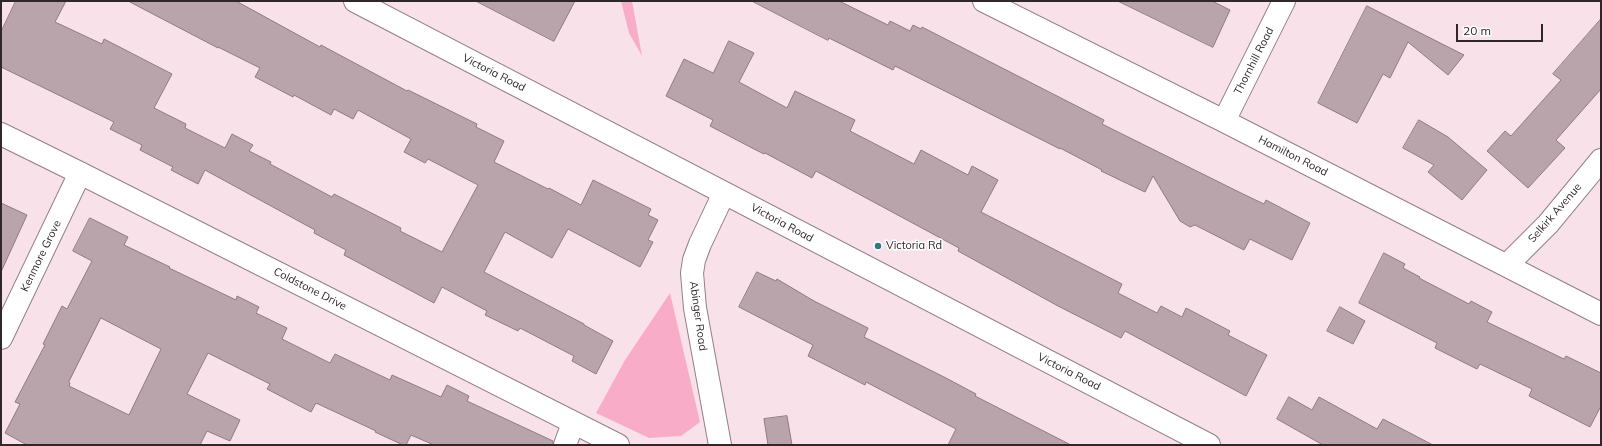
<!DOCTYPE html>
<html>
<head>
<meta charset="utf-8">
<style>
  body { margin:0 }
  #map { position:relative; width:1602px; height:446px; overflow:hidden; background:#f8e1e8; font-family:Mulish,sans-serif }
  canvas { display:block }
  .frame { position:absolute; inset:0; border:2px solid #2f2729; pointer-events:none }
  .scale { position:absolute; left:1456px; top:24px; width:87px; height:18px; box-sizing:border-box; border:2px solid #2f2729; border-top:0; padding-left:5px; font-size:12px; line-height:14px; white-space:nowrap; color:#2f2729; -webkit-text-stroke:3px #fff; paint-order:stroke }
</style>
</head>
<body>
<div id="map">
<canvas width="1602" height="446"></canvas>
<div class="frame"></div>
<div class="scale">20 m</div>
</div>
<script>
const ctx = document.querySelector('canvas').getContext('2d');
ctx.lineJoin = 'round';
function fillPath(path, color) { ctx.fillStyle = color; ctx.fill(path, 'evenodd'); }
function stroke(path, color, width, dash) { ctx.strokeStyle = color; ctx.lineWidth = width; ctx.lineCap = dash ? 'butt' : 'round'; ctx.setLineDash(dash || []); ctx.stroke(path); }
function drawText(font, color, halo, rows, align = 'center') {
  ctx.font = font + ' Mulish,sans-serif'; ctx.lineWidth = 3; ctx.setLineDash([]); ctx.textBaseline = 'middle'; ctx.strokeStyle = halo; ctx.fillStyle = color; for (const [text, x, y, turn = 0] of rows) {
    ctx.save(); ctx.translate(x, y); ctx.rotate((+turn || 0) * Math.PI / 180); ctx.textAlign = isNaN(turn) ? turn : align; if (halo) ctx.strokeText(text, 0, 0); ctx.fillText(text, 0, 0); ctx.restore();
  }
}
const green = new Path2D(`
  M621,1h11l10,55 -13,-23z
  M670,293l30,129 -19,14 -32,2 -53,-25 29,-53z`);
const building = new Path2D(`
  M16,1h50l-11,21 47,22 2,-5 68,35 -18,34 32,16 -1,4 40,20 7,-14 21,11 -4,6 22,11 -1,2 62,33 2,-3 67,34 -1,3 42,21 36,-67 -50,-26 -3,4 -21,-11 7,-13 -53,-29 -5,9 -19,-10 -3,6 -37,-20 -1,2 -38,-20 5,-9 -42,-21v1l-90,-47h108l84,46 1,-2 86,46 1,-1 69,34 -1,3 28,14 -10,21 54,27 1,-1 32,17 12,-25 58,29 -3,6 10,5 -10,20 5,2 -13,25 -72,-38 -16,29 -47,-26 -21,40 100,52v1l29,16 -17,33 -24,-13 2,-5 -54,-28 -2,3 -33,-16 2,-4 -45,-24 -8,16 -90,-48 2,-5 -32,-17 1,-3 -110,-60 -7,14 -27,-14 2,-3 -33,-17 2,-5 -32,-16 4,-7 -113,-55v-35z
  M476,1h99l-21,40z
  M752,1h87l49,24 2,-4 20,10 3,-6 8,4 1,-2 182,93 -2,4 139,69 23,11 2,-4 44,23 -18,37 -42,-21 -6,11 -49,-25 -5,2 -10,-6 -27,-45 -8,16 -44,-21 1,-1 -42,-22v1l-165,-83 -2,4 -64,-32 -1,2z
  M1118,1h94l18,9 -17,37z
  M1367,6l97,49 -16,20 -40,-33 -18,36 -7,-4 -26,49 -39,-20z
  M1601,19v70l-45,51 9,8 -37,40 -41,-37 18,-20 6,5 50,-56 -8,-6z
  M729,41l25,12 -15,29 48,26 8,-17 60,29 -5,11 64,33 7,-14 47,25 4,-9 26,14 -17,32 141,72 -4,9 39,20 4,-7 21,11 4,-9 44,23 -2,4 39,20 -21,41 -121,-65 -4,7 -63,-32 -100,-55 1,-3 -143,-77 -4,7 -47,-25 -1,1 -12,-6 -42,-22 3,-6 -47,-24 18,-37 29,14z
  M1419,120l29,17 39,33 -25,30 -34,-28 6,-7 -31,-17z
  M1,203l26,12 -26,57z
  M90,218l38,19 -4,8 46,22 -1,1 67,32 1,-4 22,11 -3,6 31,15 -5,11 48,24 5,-9 55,26 2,-5 49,22 6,-12 22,11 -2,5 86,40v4h-119l-23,-10 -5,10h-3l-28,-13 1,-1 -60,-28 -5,9 -44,-23 3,-5 -62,-31 -21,41 53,26 -10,21 -23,-10 -7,14h-173l-22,-12 15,-29 -5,-2 30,-57 -2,-1 19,-38 5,3 25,-48 -19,-10zM101,318l60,31 -32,66 -60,-29 1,-3 -1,-1z
  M1384,253l21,11 -2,4 17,9 -1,1 50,26 2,-3 21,11 -5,10 77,37 2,-3 35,17v33l-11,21 -61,-31 3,-7 -52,-25 -3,5 -42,-21 2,-5 -78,-40z
  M757,272l19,9 1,-2 37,22 54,27 -4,9 82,41 30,16 -1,2 96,49h-123l8,-16 -90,-47 -1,3 -57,-29 5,-11 -74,-38z
  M1340,307l25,14 -12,23 -26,-13z
  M1289,397l23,13 7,-13 58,32 6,-10 50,26h-110l-46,-26z
  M787,416l5,29h-24l-4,-26z`);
const minor = new Path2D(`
  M355,1l854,444
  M984,1l240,120 377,193
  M1224,121l60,-120
  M1,134l79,39 538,272
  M1507,265l41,-41 53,-64
  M1,338l79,-165
  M565,445l8,-22
  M720,445l-25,-137 -3,-35 2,-13 6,-16 24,-51`);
const markers = [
  [878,246,4,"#327a83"]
];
const streetNames = [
  ["Thornhill Road",1254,61,-63],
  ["Victoria Road",494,73,27],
  ["Hamilton Road",1293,156,27],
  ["Selkirk Avenue",1555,213,-49],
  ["Victoria Road",782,223,28],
  ["Kenmore Grove",41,256,-64],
  ["Coldstone Drive",310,289,27],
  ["Abinger Road",698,316,82],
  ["Victoria Road",1069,372,27]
];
const poiNames = [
  ["Victoria Rd",886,246]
];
fillPath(green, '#f9acc8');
fillPath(building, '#b9a4ab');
stroke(building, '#907b82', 1);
stroke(minor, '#937f86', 24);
stroke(minor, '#fff', 22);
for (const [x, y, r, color] of markers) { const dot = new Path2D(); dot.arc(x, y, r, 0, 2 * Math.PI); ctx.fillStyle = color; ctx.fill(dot); stroke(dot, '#fff', 1.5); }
drawText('11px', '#2f2729', '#fff', streetNames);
drawText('11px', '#2f2729', '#fff', poiNames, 'left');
</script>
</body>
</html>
